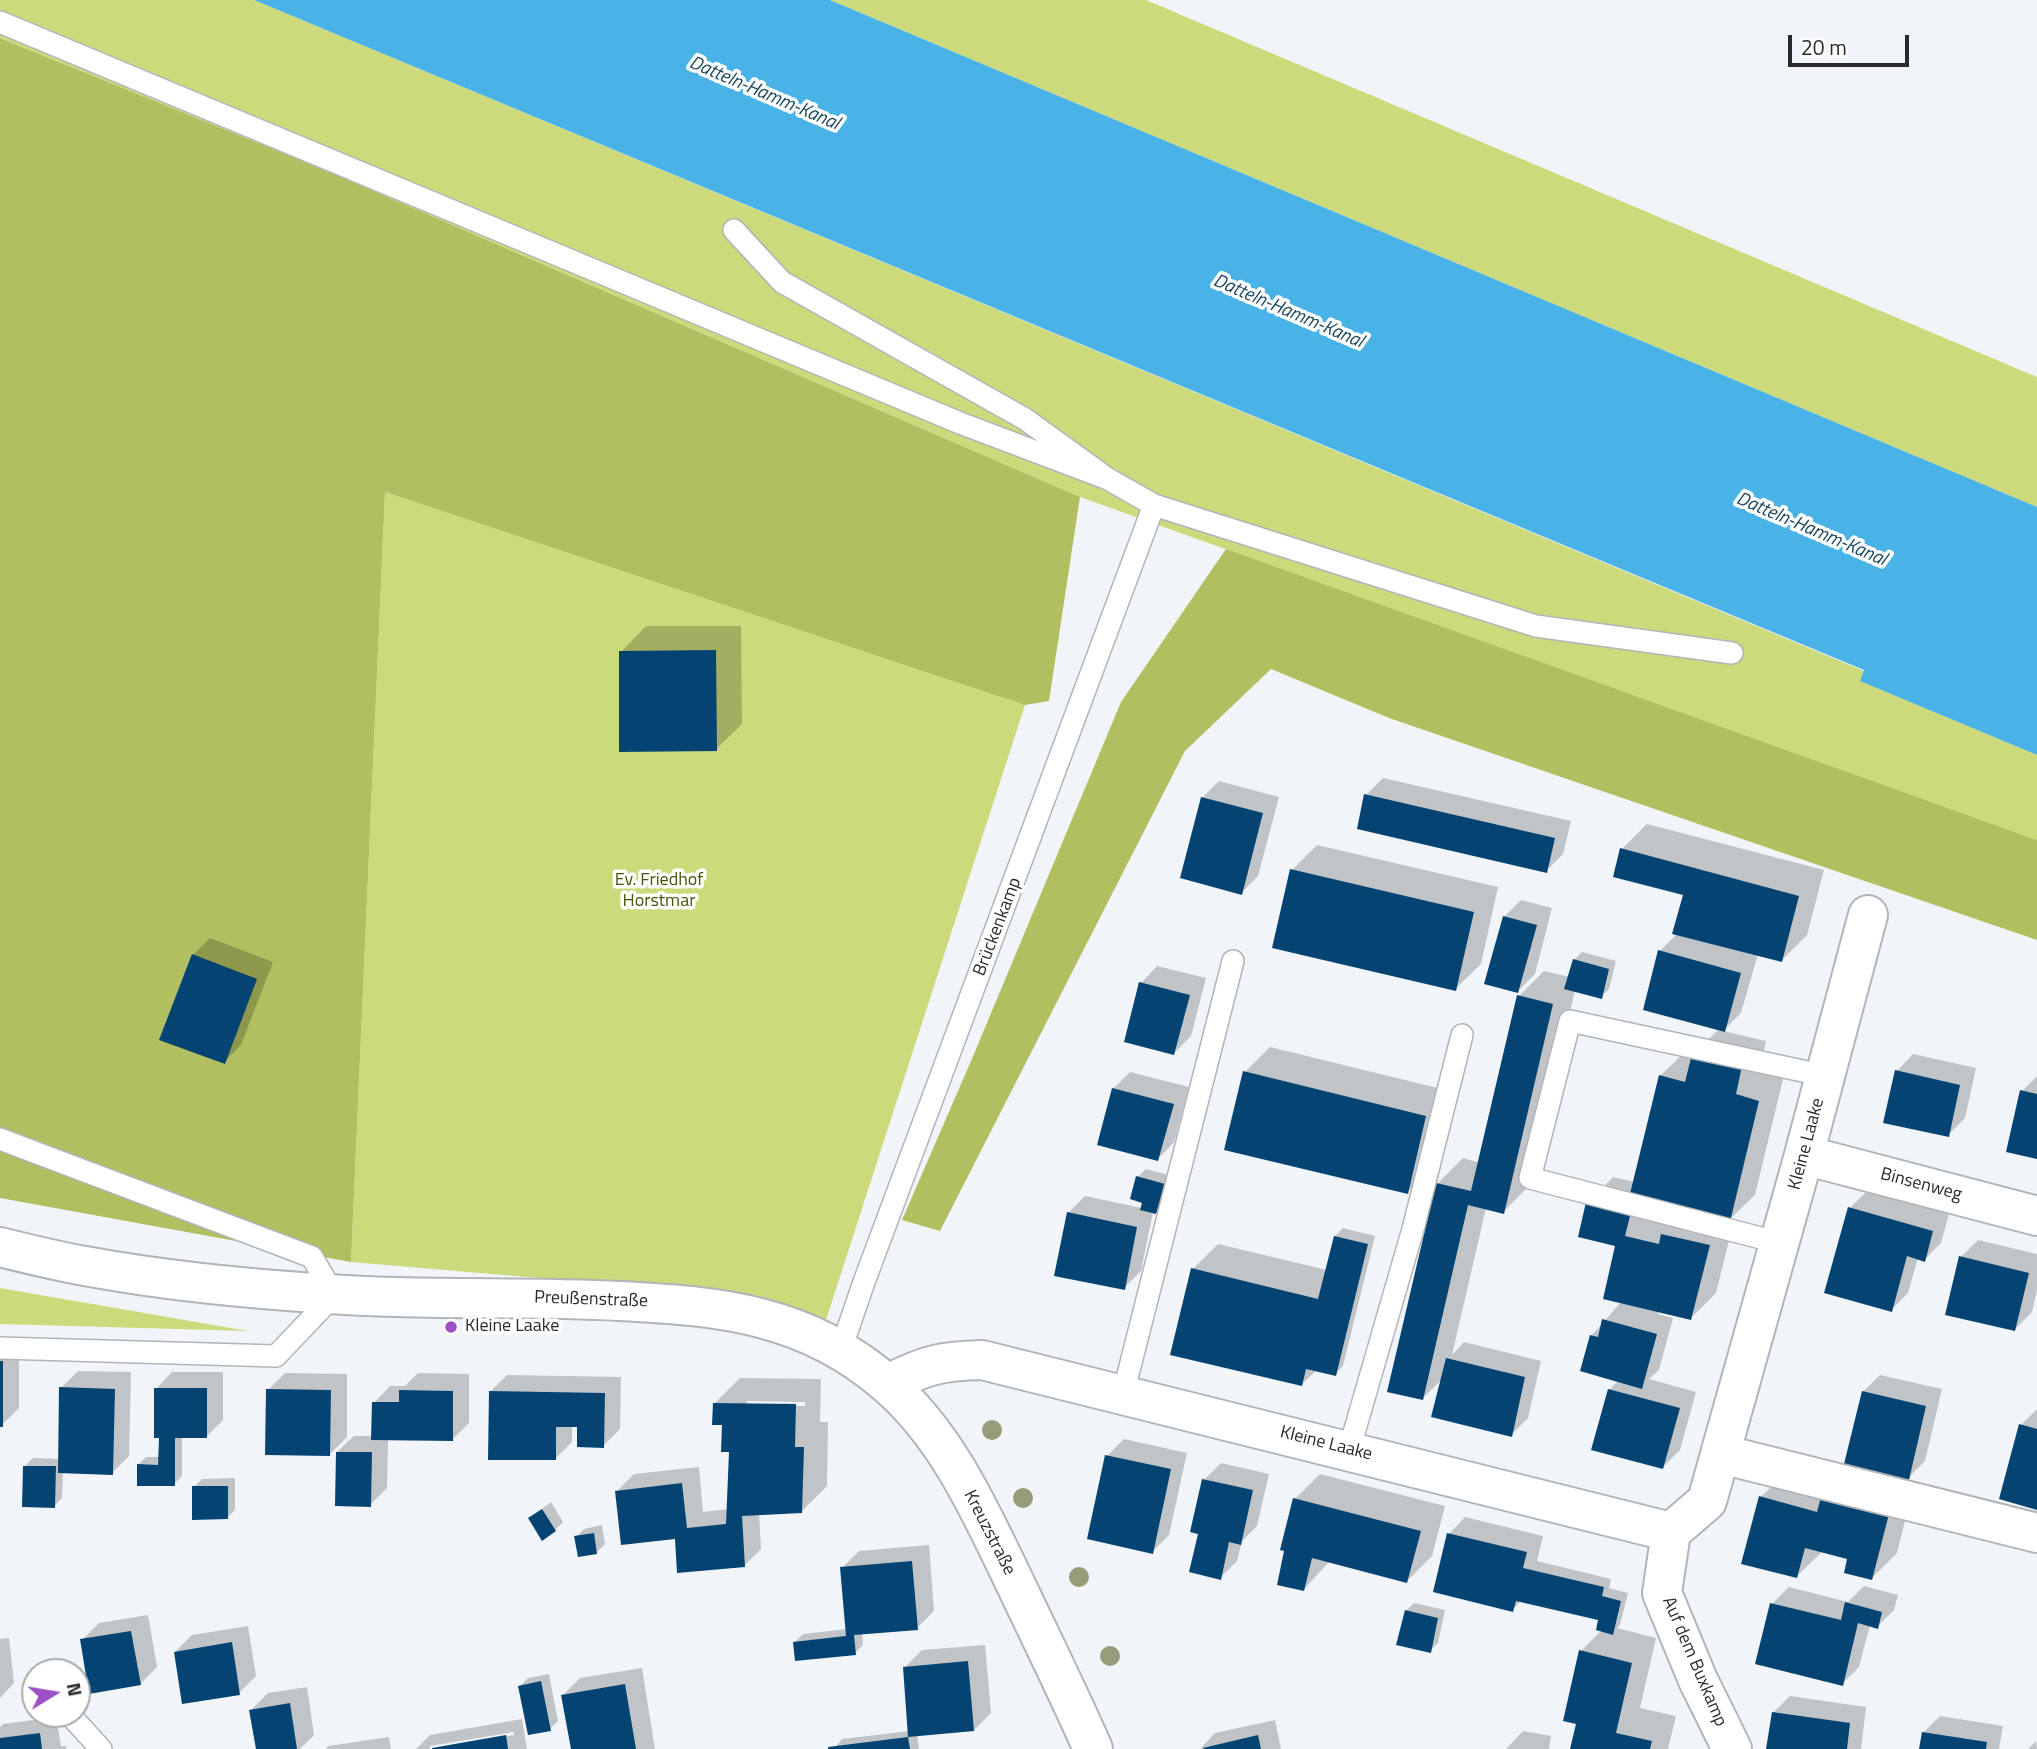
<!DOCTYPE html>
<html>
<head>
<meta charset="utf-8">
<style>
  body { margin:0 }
  #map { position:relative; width:2037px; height:1749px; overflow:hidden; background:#f1f5f9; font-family:"Titillium Web",sans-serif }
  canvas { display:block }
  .north { position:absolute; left:21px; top:1658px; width:70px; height:70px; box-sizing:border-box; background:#fff; border:2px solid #a9aaaa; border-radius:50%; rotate:79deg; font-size:19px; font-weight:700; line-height:28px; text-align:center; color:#292a2b }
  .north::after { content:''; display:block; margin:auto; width:24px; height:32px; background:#9b51c3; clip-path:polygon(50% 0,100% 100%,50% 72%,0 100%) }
  .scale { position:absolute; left:1788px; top:35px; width:121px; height:32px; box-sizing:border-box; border:4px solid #292a2b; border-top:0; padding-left:9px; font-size:21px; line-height:24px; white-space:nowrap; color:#292a2b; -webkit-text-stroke:5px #fff; paint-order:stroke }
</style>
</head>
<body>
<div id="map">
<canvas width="2037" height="1749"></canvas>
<div class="north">N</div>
<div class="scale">20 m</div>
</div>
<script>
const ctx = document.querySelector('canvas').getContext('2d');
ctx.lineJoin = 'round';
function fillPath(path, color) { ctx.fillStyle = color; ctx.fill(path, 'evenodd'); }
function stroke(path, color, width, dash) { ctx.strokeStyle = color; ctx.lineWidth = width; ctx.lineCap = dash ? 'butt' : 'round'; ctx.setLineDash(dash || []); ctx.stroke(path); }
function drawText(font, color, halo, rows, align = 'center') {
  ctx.font = font + ' "Titillium Web",sans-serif'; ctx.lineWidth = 7; ctx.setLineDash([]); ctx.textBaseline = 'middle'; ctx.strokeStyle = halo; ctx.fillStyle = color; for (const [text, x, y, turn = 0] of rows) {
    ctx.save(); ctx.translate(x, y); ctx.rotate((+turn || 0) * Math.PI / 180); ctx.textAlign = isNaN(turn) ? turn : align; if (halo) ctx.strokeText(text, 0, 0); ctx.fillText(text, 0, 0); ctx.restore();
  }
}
const green = new Path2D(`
  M0,0h254l1610,671 -3,10 176,74v85l-957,-343 -741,-321 -339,-138z
  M830,0h316l891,377v130z
  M385,492l640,213 -200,618 -98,-29 -376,-32z
  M0,1288l248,43 -248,-7z`);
const forest = new Path2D(`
  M0,38l339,138 741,321 -31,204 -24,4 -640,-213 -34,770 -351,-64z
  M1226,549l811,291v100l-648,-222 -118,-49 -86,82 -245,480 -38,-11 69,-159 150,-359z`);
const water = new Path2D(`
  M254,0h576l1207,507v248l-177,-74 4,-11z`);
const shadow = new Path2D(`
  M646,626h95l1,98 -26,25 -95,-97z
  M1383,778l188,43 -8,33 -17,17 -180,-76z
  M1219,781l60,16 -21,79 -17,17 -39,-95z
  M1647,824l177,46 -17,65 -25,25 -24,-6 -17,59 -18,18 43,10 -6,28 24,6 -29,120 -25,24 4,1 -18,73 -25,25 -32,-8 -1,4 15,4 -14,52 -10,9 47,13 -16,58 -17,17 -54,-77 10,-10 -28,-44 31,-35 -4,-56 -30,-42 25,-26 22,5 25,-106 26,-25 9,2 24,-24 -59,-78 18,-18 7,-39 -63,-45z
  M1317,845l181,42 -17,77 -26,25 -163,-119z
  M1521,900l31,8 -17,66 -17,17 -14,-74z
  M210,938l63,24 -32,83 -17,17 -31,-107z
  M1582,952l34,9 -7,28 -8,8 -26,-7 -46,196 -26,26 -17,-4 -34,147 12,-13 77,19 -13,57 -17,17 -68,-57 -21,21 15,-215 26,-26 17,5 39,-167 25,-25 26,6 4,-17z
  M1157,966l49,12 -15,58 -17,17 -33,-70z
  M1270,1047l180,44 -17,76 -26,25 -162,-120z
  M1913,1054l63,14 -11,50 -17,17 -51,-64z
  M1130,1072l59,15 -15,55 -16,17 -45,-70z
  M2037,1076v82l-15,-67z
  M1146,1169l26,7 -8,28 -8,8h-3l-12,59 -17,17 -56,-75 17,-17 57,12 2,-7 -6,-24z
  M1867,1191l82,23 -8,29 -17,17 -6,-2 -10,35 -17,17 -41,-102z
  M1343,1228l32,8 -32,130 -8,8 -18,-4 -15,14 -109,-115 25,-25 109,26 8,-34z
  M1978,1240l59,14v36l-5,22 -17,17 -54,-72z
  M0,1345h19v63l-17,17h-2z
  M78,1371l53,1 -2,84 -17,17 -49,-2 -1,27 -8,8 -29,-40 8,-8 27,1 1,-71z
  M172,1372h51v48l-17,17h-24v39l-8,8 -36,-19 8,-8h14l-4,-68z
  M285,1373l62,1v63l-17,17 -62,-64z
  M418,1373l51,1v49l-17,17 -64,-1 -1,49 -17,17 -33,-53 17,-16h19l1,-33 16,-17h15z
  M507,1375l114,2 -1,52 -17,17 -24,-21h-7v17l-17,17 -65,-67z
  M1880,1375l62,14 -17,72 -17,17 -45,-86z
  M740,1378l81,1 -1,43h8l-1,64 -26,26 -42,1 2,36 -17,17 -67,-29 -60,-46 17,-17 65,-7 4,45 26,-3 2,-58 -7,-28 -9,-20zM747,1401l58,1v4l-58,-1z
  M2037,1409v99l-16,-83z
  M1124,1439l63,14 -18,82 -17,17 -45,-96z
  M1221,1463l48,11 -12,52 -15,15 -5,20 -17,17 -20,-46 4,-52z
  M1786,1472l127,17 -16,64 -25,25 -23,-20 -26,-7 -26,25 -36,-79z
  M1320,1474l125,32 -13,50 -25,25 -77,-20 -26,28 -9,-90z
  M235,1478v32l-8,8 -33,-31 8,-8z
  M551,1502l12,20 -8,8 -25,-12z
  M1465,1517l78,19 -6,25 74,18 -2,9 19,5 -8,32 -3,3 39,10 -16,70 36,8 -8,33h-96l6,-26 3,-72 21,-21 -2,-11 -78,-19 -10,10 -63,-76z
  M602,1525l3,19 -8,8 -21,-15 8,-8z
  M929,1545l5,66 -17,17 -55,4 1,13 -8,8 -60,-11 8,-8 44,-5 -5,-61 17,-17z
  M1864,1586l34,9 -4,15 -17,17 -7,-2 -11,42 -17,17 -70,-80 17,-17 59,15z
  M1414,1603l31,7 -7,33 -8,8 -24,-40z
  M148,1615l9,52 -17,17 -58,-44 17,-17z
  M248,1626l8,50 -17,17 -64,-41 17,-17z
  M9,1638l5,45 -14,15v-59z
  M985,1645l6,68 -17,17 -57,5 2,14h-85l8,-10 68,-8 -5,-64 17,-17z
  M642,1668l13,81h-83l-9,-54 17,-17z
  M549,1674l9,47 -8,8 -30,-43 8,-8z
  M307,1687l7,48 -14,14h-43l-6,-39 17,-17z
  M1790,1696l76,11 -5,42h-93l5,-36z
  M1940,1716l63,10 -4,23h-78l2,-16z
  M56,1717l5,29h5v3h-66v-22l3,-3z
  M522,1719l5,30h-93l80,-14v-3l-84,14v3h-14l14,-14z
  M1275,1720l6,29h-81l15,-16z
  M1523,1731l28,5 -2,13h-43z
  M389,1737l2,12h-65l2,-3z
  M2036,1741l1,8h-9z`);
const building = new Path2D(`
  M716,650l1,101 -98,1v-101z
  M1364,794l191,44 -8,35 -190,-44z
  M1201,797l62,16 -21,82 -62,-17z
  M1620,848l179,48 -17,66 -110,-28 11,-39 -70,-18z
  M1290,869l184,43 -18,79 -184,-43z
  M1503,916l34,9 -19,68 -34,-9z
  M1658,950l83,23 -16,59 -82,-22z
  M192,954l65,25 -32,85 -66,-24z
  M1573,959l36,10 -7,30 -38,-10z
  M1139,982l51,13 -16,60 -50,-13z
  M1517,995l36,9 -49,210 -36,-9 -45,195 -36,-8 49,-209 35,8z
  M1692,1054l50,12 -6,28 23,7 -29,121 -101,-24 30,-123 26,7z
  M1895,1070l65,15 -11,52 -66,-14z
  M1243,1071l183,45 -18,78 -184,-44z
  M1112,1088l62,16 -16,57 -61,-16z
  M2020,1090l17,4v65l-31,-7z
  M1136,1176l29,8 -9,30 -16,-4 2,-7 -12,-4z
  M1586,1202l45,10 -6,24 34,8 2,-10 49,11 -19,75 -88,-21 12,-53 -37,-9z
  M1848,1207l85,24 -8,31 -18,-6 -15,56 -68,-19z
  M1067,1212l70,15 -12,63 -71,-14z
  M1334,1236l34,8 -32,132 -30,-7 -4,17 -132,-31 21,-87 127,31z
  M1959,1256l70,17 -14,58 -70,-16z
  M1602,1319l55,15 -15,55 -62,-18 10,-36 8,2z
  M1446,1358l79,19 -13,60 -81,-20z
  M0,1361h3v66h-3z
  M59,1387l56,2 -2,86 -55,-2z
  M154,1388h53v50h-32v48h-38v-22l21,1 1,-27h-5z
  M266,1389l65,1 -1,66 -65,-1z
  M1608,1389l72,19 -17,61 -72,-19z
  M399,1390l54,1v50l-82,-1 1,-38h27z
  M489,1391l116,2 -1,55 -27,-1v-20h-21v33h-68z
  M1862,1391l64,15 -17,74 -65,-16z
  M713,1403l83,1 -1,43h9l-2,66 -60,3 3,51 -68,6 -2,-34 -54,6 -6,-54 67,-8 5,45 39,-4 3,-72h-8l1,-27h-10z
  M2019,1424l18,5v81l-38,-11z
  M336,1452h36l-1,55 -36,-1z
  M1105,1455l66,14 -18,85 -66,-15z
  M23,1466h33l-1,42 -33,-1z
  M1202,1479l51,11 -12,55 -12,-3 -8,38 -32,-8 9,-38 -8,-2z
  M192,1486h36v33l-36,1z
  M1759,1496l58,16 4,-15 68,17 -17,66 -28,-7 3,-14 -42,-11 -8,30 -56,-14z
  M1293,1498l128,33 -14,52 -95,-25 -8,33 -27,-6 7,-34 -4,-1z
  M542,1509l14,22 -14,10 -14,-23z
  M594,1533l3,21 -19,3 -4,-21z
  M1447,1533l80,19 -4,16 81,19 -2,9 19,5 -8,34 -17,-5 2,-10 -82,-19 -3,11 -80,-20z
  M912,1561l6,69 -64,5 2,20 -61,6 -2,-19 53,-6 -6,-69z
  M1845,1602l37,10 -4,17 -20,-6 -15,63 -88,-22 15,-61 71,17z
  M1405,1610l33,8 -7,35 -35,-8z
  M131,1631l10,54 -52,9 -9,-55z
  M232,1642l8,53 -58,9 -8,-52z
  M1579,1650l53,13 -16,70 36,8 -2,8h-80l6,-25 -13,-3z
  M968,1661l6,70 -66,6 -5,-70z
  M541,1681l10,50 -23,4 -10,-49z
  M625,1684l11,65h-65l-10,-54z
  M290,1703l7,46h-41l-7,-39z
  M1772,1712l78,11 -3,26h-81z
  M1922,1732l65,10 -1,7h-67z
  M40,1733l2,16h-42v-11z
  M506,1735l2,14h-76v-1z
  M1258,1735l3,14h-57l-1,-1z
  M908,1737l2,12h-82v-2z`);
const service = new Path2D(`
  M0,22l960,401 148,56
  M734,230l48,52 243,137 83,60 46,26 382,121 196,27
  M0,1139l312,118 22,38 -58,61 -276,-8
  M1780,1243l-250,-65 40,-157 256,55
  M841,1349l23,-67 290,-777
  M1123,1394l110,-433
  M1349,1450l64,-221 49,-194
  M69,1714l32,35`);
const minor = new Path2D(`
  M1804,1155l233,61
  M0,1247c28,7 57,14 85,19 81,15 164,23 246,28 96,7 192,2 288,7 101,5 188,13 268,83 61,52 95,131 129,201 26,55 53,109 77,164
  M888,1384c37,-19 53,-23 94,-24l689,172
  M1721,1454l316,79
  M1671,1532l36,-31 97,-346 64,-240
  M1671,1532l-9,61 36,87 34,69`);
const trees = [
  [992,1430],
  [1023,1498],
  [1079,1577],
  [1110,1656]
];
const markers = [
  [451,1327,7,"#9b51c3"]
];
const parkNames = [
  ["Ev. Friedhof",659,881],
  ["Horstmar",659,902]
];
const streetNames = [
  ["Brückenkamp",998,927,-69],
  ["Kleine Laake",1807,1144,-75],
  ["Binsenweg",1921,1185,15],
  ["Preußenstraße",591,1300,2],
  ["Kleine Laake",1326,1444,14],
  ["Kreuzstraße",989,1533,63],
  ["Auf dem Buxkamp",1694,1662,67]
];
const poiNames = [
  ["Kleine Laake",465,1327]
];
const waterNames = [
  ["Datteln-Hamm-Kanal",764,94,23],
  ["Datteln-Hamm-Kanal",1288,312,23],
  ["Datteln-Hamm-Kanal",1811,530,23]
];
fillPath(green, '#ccda7c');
fillPath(forest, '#b2bf60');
fillPath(water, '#49b3e7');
fillPath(shadow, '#0003');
fillPath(building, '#054472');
stroke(service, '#b1b5b9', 24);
stroke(minor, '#b1b5b9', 42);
stroke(service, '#fff', 21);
stroke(minor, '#fff', 38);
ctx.fillStyle = '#969c77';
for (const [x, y] of trees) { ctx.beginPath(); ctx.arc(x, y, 10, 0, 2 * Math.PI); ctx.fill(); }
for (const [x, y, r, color] of markers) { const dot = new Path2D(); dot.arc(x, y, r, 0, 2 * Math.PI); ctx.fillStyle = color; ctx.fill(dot); stroke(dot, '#fff', 2.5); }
drawText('18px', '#4c540c', '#fff', parkNames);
drawText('18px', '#292a2b', '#fff', streetNames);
drawText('18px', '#292a2b', '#fff', poiNames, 'left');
drawText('italic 19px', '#1c485d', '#fff', waterNames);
</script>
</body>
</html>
